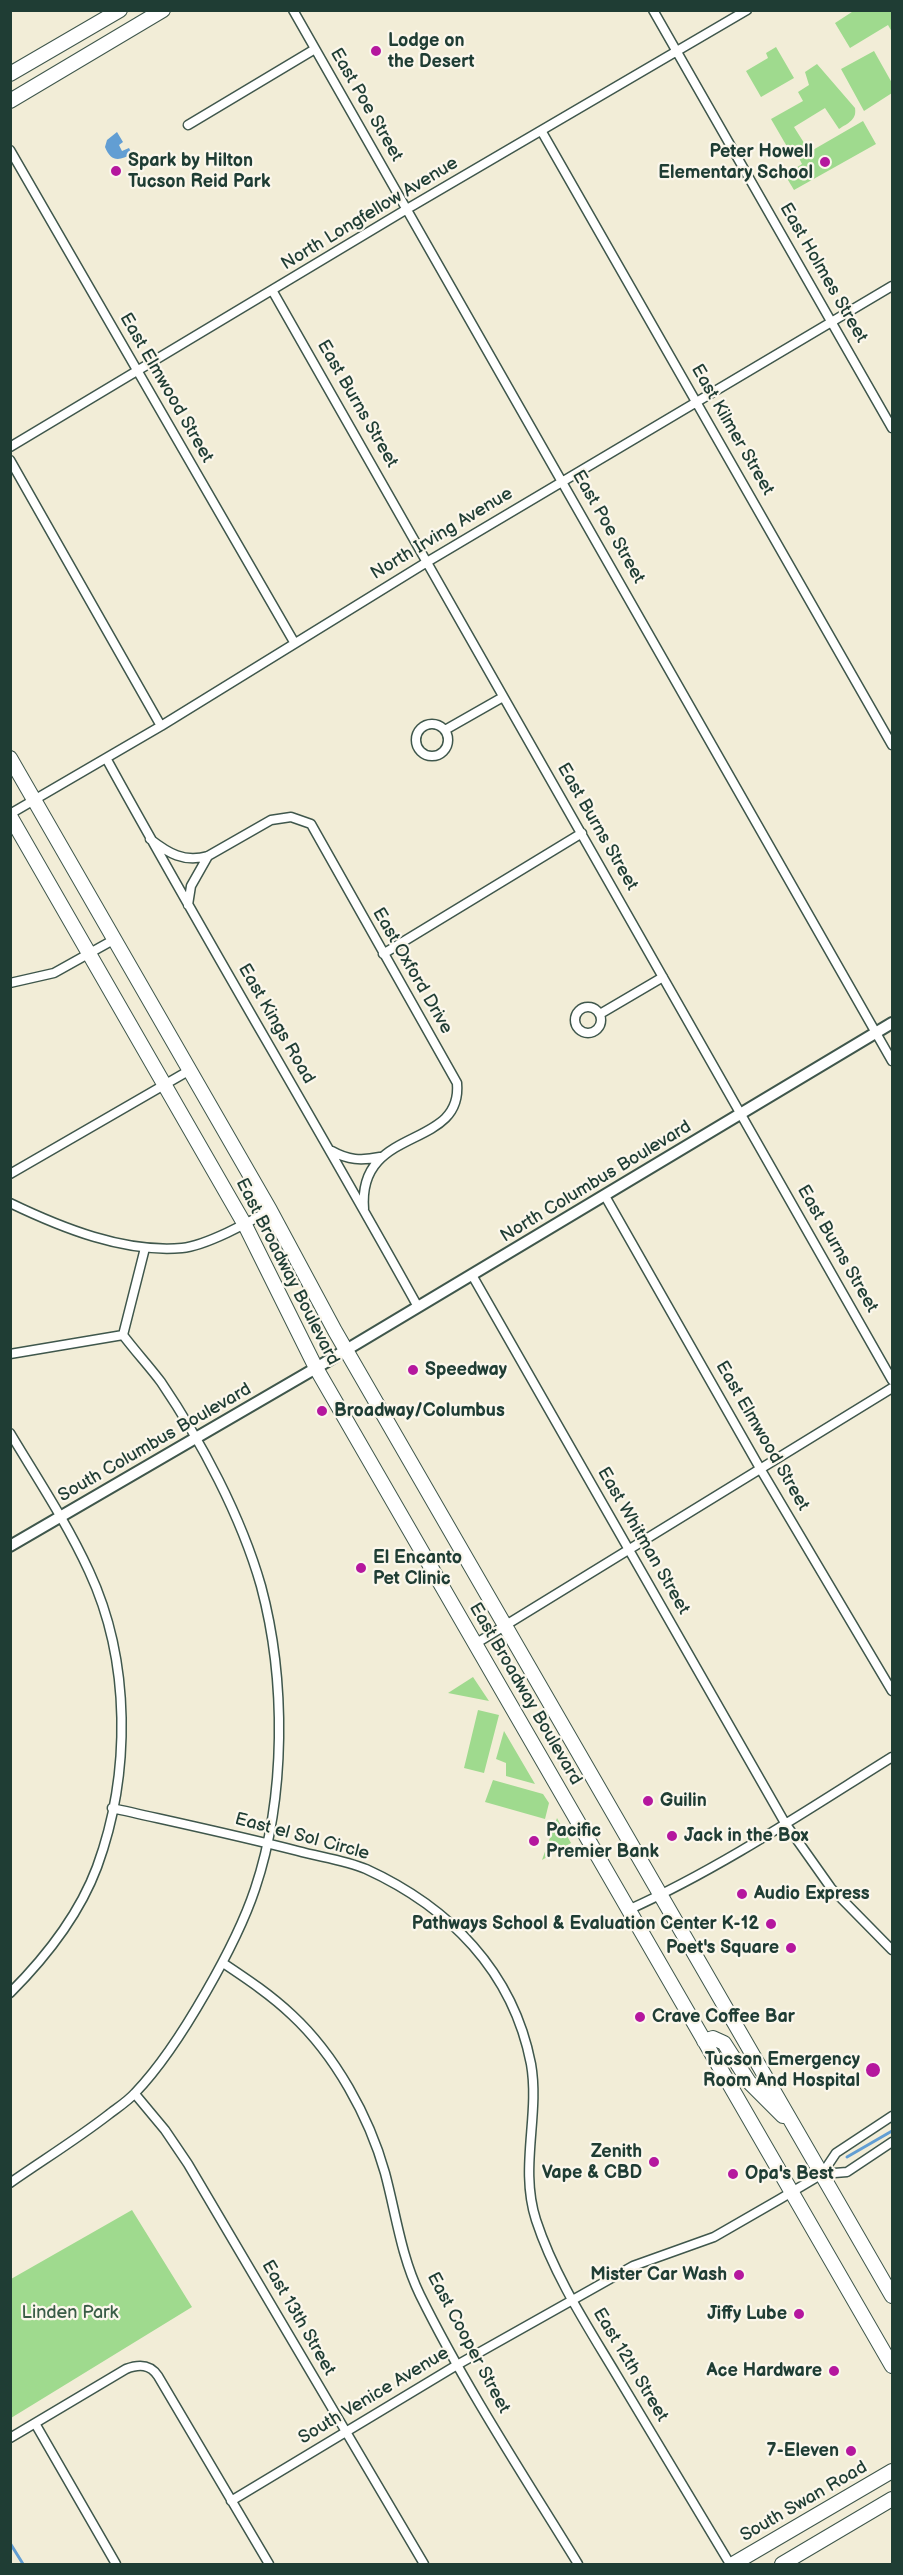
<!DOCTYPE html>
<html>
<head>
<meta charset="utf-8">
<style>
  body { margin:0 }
  #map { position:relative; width:903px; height:2575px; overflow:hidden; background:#f2edd7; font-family:"Balsamiq Sans",sans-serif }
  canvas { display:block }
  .frame { position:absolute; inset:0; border:12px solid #1f3d34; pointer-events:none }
</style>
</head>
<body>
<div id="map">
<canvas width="903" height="2575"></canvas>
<div class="frame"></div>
</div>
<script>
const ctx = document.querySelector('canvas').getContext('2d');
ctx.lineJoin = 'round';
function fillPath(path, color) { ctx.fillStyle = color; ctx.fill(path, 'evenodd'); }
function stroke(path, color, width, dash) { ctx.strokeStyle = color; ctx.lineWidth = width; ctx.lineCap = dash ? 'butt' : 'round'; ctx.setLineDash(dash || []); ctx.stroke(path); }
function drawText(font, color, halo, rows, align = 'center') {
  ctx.font = font + ' "Balsamiq Sans",sans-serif'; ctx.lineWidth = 4.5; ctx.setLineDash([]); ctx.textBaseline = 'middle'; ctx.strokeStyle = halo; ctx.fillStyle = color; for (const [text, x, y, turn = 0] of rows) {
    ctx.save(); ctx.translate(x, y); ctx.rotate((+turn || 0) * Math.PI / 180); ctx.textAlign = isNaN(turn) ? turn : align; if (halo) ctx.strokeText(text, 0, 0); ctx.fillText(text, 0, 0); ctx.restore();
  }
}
const green = new Path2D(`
  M855,10l37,1v21l-4,-7 -38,23 -15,-25z
  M776,47l18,31 -33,19 -15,-26 22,-13 -2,-5z
  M874,51l18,32v10l-28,18 -23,-42z
  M817,64l38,44c2,12 -7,15 -16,21l-14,-21 -31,19 12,19 -11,6 -6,-2 -18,-31 32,-18 -5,-9 11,-7 -4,-13z
  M863,121l13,23 -82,46 -9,-15 17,-11 -3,-6z
  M473,1677l16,24 -41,-8z
  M478,1710l21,5 -15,58 -20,-5z
  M504,1731l31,53 -29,-8v-13l-10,-4z
  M493,1780l50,14 6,9 -4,16 -60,-17z
  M557,1818l14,25 -29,17z
  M132,2210l60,97 -181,111v-139z`);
const water = new Path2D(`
  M117,132l6,10 -4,3 3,6 7,-3 3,6c-13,7 -21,8 -27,-7l2,-7z`);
const stream = new Path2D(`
  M847,2157l45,-26
  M10,2543l13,21`);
const minor = new Path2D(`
  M293,10l599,1051
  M653,10l239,418
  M188,125l127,-76
  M542,132l350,613
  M10,150l284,492
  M272,290l620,1090
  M10,447l397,-238 340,-199
  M10,460l151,266
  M416 740a16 16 0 1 1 32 0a16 16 0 1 1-32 0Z
  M445,730l58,-33
  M106,758c101,184 210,365 312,549
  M10,814l151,-88 266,-164 465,-276
  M150,839c18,14 34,24 58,17l63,-36 20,-3 20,7 146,259c6,68 -100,41 -93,126
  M188,905l3,-19 17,-30
  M383,954l199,-121
  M10,983l44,-10 61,-34
  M575 1020a13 13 0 1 1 26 0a13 13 0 1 1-26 0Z
  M600,1014l63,-37
  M332,1151c16,9 29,10 48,6
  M10,1174l180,-104
  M605,1196l156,274 131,221
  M10,1203c52,25 114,50 172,45 23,-2 68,-26 88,-38
  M472,1275l313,548 46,65 61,62
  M123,1335l22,-87
  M10,1354l113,-19
  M10,1433c27,45 57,90 79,138 42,90 42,203 8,296 -18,48 -51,90 -87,126
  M475,1644l417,-256
  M112,1808c62,14 124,27 186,43 22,6 47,9 68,18 83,38 147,102 165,195 9,51 -12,104 5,156 18,55 50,104 80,154 38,63 76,127 114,190
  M628,1910c93,-42 179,-100 264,-153
  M223,1963c24,16 48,32 69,52 43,40 77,101 93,158 11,41 16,83 35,122 46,93 104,181 158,269
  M135,2094l30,36 23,34 236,400
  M822,2174l25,-2 45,-30
  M10,2183c33,-23 67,-44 98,-68 9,-7 20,-14 27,-22 28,-29 51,-66 71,-101 19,-33 37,-67 49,-103 31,-92 31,-210 6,-303 -20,-70 -60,-145 -100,-204 -12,-16 -26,-31 -38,-47
  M36,2425l80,139
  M10,2438l116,-69c13,-5 24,-5 32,7l111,188
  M231,2501l226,-136 176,-99 81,-29 66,-38 42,-25 14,-21 56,-37`);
const tertiary = new Path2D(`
  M10,1546l306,-178 576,-345`);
const primary = new Path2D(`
  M10,74l110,-64
  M10,101l153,-91
  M10,758l260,452 65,121 557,965
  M10,816l235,409 71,143 576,998
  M704,2041l9,-3 11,5 25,39 34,34
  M733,2564l159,-93
  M782,2564l110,-65`);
const markers = [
  [376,51,6,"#b5179e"],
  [825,162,6,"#b5179e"],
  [116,171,6,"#b5179e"],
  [413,1370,6,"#b5179e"],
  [322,1411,6,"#b5179e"],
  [361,1568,6,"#b5179e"],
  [648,1801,6,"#b5179e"],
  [672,1836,6,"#b5179e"],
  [534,1841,6,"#b5179e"],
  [742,1894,6,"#b5179e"],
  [771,1924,6,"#b5179e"],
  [791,1948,6,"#b5179e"],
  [640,2017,6,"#b5179e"],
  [873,2070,8,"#b5179e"],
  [654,2162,6,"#b5179e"],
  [733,2174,6,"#b5179e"],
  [739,2275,6,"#b5179e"],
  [799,2314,6,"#b5179e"],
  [834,2371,6,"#b5179e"],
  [851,2451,6,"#b5179e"]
];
const poiNames = [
  ["Lodge on",388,41],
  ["the Desert",388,62],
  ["Peter Howell",813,152,"right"],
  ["Elementary School",813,173,"right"],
  ["Spark by Hilton",128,161],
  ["Tucson Reid Park",128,182],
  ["Speedway",425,1370],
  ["Broadway/Columbus",334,1411],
  ["El Encanto",373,1558],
  ["Pet Clinic",373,1579],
  ["Guilin",660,1801],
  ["Pacific",546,1831],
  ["Premier Bank",546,1852],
  ["Jack in the Box",684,1836],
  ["Audio Express",754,1894],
  ["Pathways School & Evaluation Center K-12",759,1924,"right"],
  ["Poet's Square",779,1948,"right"],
  ["Crave Coffee Bar",652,2017],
  ["Tucson Emergency",860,2060,"right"],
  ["Room And Hospital",860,2081,"right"],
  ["Zenith",642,2152,"right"],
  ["Vape & CBD",642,2173,"right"],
  ["Opa's Best",745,2174],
  ["Mister Car Wash",727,2275,"right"],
  ["Jiffy Lube",787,2314,"right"],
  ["Ace Hardware",822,2371,"right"],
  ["7-Eleven",839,2451,"right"]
];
const streetNames = [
  ["East Poe Street",366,105,60],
  ["North Longfellow Avenue",370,214,-31],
  ["East Holmes Street",823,273,60],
  ["East Elmwood Street",166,388,60],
  ["East Burns Street",357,404,60],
  ["East Kilmer Street",732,430,60],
  ["East Poe Street",608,527,60],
  ["North Irving Avenue",442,534,-31],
  ["East Burns Street",597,827,60],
  ["East Oxford Drive",412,971,60],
  ["East Kings Road",276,1024,60],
  ["North Columbus Boulevard",596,1182,-31],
  ["East Burns Street",837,1249,60],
  ["East Broadway Boulevard",287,1272,63],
  ["East Elmwood Street",762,1436,60],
  ["South Columbus Boulevard",155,1443,-30],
  ["East Whitman Street",643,1541,60],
  ["East Broadway Boulevard",525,1694,60],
  ["East el Sol Circle",302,1837,15],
  ["East 13th Street",298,2318,60],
  ["East Cooper Street",468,2343,62],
  ["East 12th Street",630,2365,59],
  ["South Venice Avenue",374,2396,-31],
  ["South Swan Road",804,2502,-30]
];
const parkNames = [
  ["Linden Park",70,2313]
];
fillPath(green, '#9fda8e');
fillPath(water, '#629ed3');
stroke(stream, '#629ed3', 3);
stroke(minor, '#3f574c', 11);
stroke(tertiary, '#3f574c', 14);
stroke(primary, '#3f574c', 16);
stroke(minor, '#fff', 8);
stroke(tertiary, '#fff', 10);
stroke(primary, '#fff', 14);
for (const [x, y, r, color] of markers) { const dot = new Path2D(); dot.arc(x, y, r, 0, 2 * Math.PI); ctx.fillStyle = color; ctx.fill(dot); stroke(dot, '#fbf7ec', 2); }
drawText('bold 18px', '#1f3d34', '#fbf7ec', poiNames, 'left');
drawText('18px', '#1f3d34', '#fbf7ec', streetNames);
drawText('18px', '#395c46', '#fbf7ec', parkNames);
</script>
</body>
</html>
